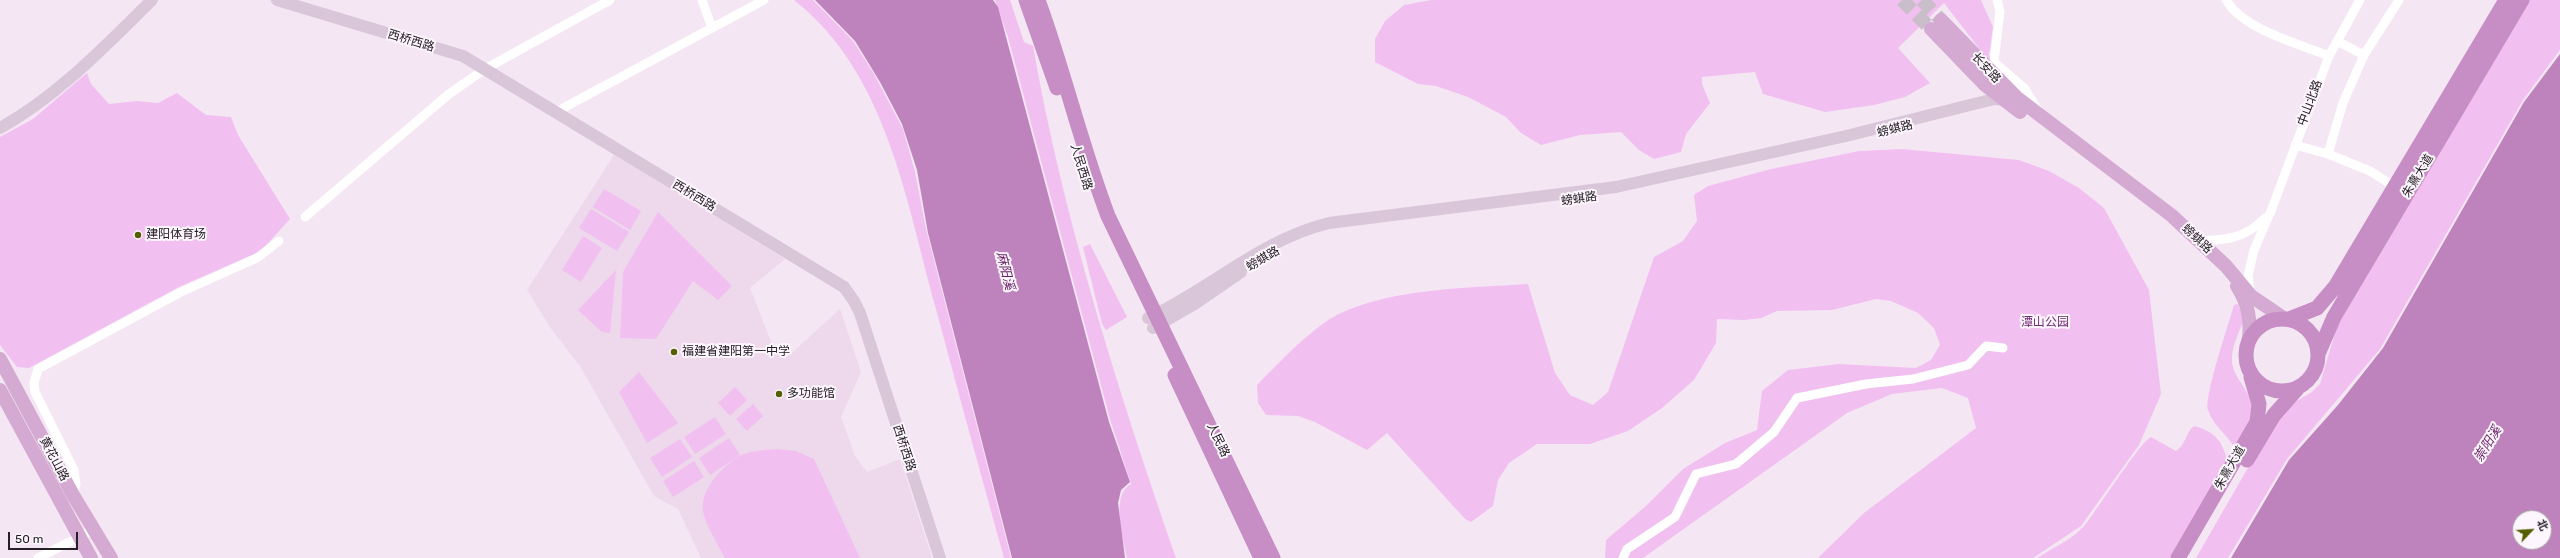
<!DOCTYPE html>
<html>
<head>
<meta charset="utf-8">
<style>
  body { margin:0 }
  #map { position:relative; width:2560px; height:558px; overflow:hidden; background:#f5e6f4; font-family:Rubik,"Noto Sans SC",sans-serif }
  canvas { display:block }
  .north { position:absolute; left:2512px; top:510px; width:40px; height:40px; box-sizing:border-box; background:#fef6fe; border:1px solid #a7a0a7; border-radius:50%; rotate:65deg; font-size:11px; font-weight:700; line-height:16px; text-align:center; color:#252025 }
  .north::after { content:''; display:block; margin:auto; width:14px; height:18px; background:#546000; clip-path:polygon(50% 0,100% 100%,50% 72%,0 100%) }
  .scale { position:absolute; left:8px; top:532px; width:70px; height:18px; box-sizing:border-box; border:2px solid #252025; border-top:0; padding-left:5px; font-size:12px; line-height:14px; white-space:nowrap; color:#252025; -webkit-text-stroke:3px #fef6fe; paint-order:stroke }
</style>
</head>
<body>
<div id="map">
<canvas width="2560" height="558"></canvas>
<div class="north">北</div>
<div class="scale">50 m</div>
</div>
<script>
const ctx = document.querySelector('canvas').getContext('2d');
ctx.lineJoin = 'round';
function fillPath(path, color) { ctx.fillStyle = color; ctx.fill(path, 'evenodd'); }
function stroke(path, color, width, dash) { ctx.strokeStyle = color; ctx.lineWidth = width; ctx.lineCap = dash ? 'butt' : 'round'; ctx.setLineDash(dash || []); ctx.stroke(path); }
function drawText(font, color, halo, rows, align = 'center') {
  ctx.font = font + ' Rubik,"Noto Sans SC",sans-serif'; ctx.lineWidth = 4; ctx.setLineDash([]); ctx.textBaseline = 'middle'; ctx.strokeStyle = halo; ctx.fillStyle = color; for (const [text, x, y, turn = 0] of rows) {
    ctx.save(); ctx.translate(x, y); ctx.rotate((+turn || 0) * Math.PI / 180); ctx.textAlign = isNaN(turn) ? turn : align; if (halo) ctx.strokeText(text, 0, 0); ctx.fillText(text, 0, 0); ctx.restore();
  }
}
const built = new Path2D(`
  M614,155l171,104 -35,29 22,56 13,15 55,-50 21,63 -20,45 14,39 12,16 33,-13 32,99h-231l-23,-49 -24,-13 -74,-130 -28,-36 -25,-40z`);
const green = new Path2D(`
  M794,0h19l40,41 21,33 29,55 12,43 11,57 85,329h-7c-23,-83 -46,-166 -68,-249 -30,-108 -49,-236 -142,-309z
  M995,0h15l14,42 9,4c31,176 85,344 143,512h-49c-4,-20 -17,-62 4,-74l-21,-65 -102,-382z
  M1431,0h550l12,27 -4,28 3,10 -48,-62 -46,45 32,35 -25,14 -31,8 -49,7 -62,-18 -8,-22 -53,5v7l8,19 -24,31 -5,18 -27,7 -15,-9 -18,-18 -41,3 -39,10 -20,-12 -15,-16 -38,-20 -32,-11 -18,-2 -43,-22v-23l10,-18 19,-16z
  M2528,0h32v50l-37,50 -143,249 -93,110 -59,99h-32l76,-132 21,-23 19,-11 8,-8 17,-58z
  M87,73l4,11 18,20 28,-3 21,2 19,-10 29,22 25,2 7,18 52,84 -29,32 -82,36 -150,81 -12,-1 -17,-22v-208l33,-18z
  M1902,149l117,11 30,11 30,17 25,20 45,82 12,104 -22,51 -58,81 -48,32h-215l46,-45 112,-85 -8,-30 -26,-10 -50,6 -45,19 -204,145h-38l1,-18 41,-35 36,-36 42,-26 32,-13 5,-39 26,-21 51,-6 77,4 15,-8 9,-15 -6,-17 -16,-15 -27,-12 -15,-2 -44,11 -55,1 -16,7 -17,2 -27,-1 -1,24 -22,37 -32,28 -34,23 -38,13h-53l-28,19 -11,17 -5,26 -22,16 -6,-3 -78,-86 -20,17 -52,-28 -17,-6 -32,-1 -8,-12 -1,-18c21,-21 43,-45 67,-62 50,-35 145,-35 204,-39l27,89 15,22 23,10 15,-13 46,-135 29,-16 14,-20 -3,-26 14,-9 63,-17 88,-18z
  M604,189l37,22 -11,19 -37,-23z
  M591,209l38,23 -12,19 -38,-23z
  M658,212l74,74 -14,14 -25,-19 -37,58 -36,-1 3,-66z
  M583,236l19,12 -21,34 -19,-12z
  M1090,244l37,73 -21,13 -4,-6 -19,-77z
  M616,270l-6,63 -8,-1 -24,-22z
  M2238,304l6,15c-5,14 -15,32 -11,48 4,15 21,28 19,44 -1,13 -11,25 -18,36 -8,-14 -21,-21 -26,-37 -4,-14 21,-87 26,-105z
  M639,372l39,51 -31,20 -28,-51z
  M735,387l12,13 -17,16 -12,-13z
  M753,404l10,12 -16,15 -11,-12z
  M715,417l11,17 -31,20 -11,-17z
  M2194,426c19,5 29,14 33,35l-54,97h-136c16,-10 36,-19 48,-33 13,-16 55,-83 66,-88l25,14c10,-6 9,-18 18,-25z
  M729,438l11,17 -30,20 -11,-17z
  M680,439l12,18 -30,20 -12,-19z
  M777,449l19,2 18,8 46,99h-135c-6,-12 -20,-34 -22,-47 -4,-21 23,-50 41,-57 11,-4 22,-4 33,-5z
  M694,461l10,16 -31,20 -10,-16z`);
const water = new Path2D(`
  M815,0h178l5,7 111,415 21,60 -9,8 -3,13 7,55h-113l-84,-325 -11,-63 -15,-46 -22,-42 -25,-41z
  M2560,54v504h-329l58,-98 49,-55 45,-57 141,-246zM2520,518h24v24h-24z`);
const primaryTunnel = new Path2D(`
  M1902,0l29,29
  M1922,0l19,20`);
const minor = new Path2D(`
  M702,0l10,28
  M1997,0l3,11 -6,51 31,27 16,26
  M2226,0c18,30 71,43 103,56
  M2337,41l27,14 35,-55
  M556,112l208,-112
  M2295,145l33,9 15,-51 21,-48
  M2328,154l42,17 25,16
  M305,217l144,-123 36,-25 125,-69
  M2199,240c26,1 47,-2 66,-22
  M2251,296l-3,-20 6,-26 17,-39 58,-155 31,-56
  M73,495l3,-10 -2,-15 -39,-78 -1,-9 4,-14 143,-77 76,-34 22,-17
  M38,558l55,-28
  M1623,558l4,-9 48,-32 21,-43 40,-10 38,-32 23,-34 69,-14 47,-5 55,-14 18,-19 17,2`);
const secondary = new Path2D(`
  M277,0l186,56 381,231 10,14 6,12 80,245
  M0,128c58,-32 105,-82 152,-128
  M1148,318c62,-29 114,-79 181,-95l287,-36 230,-51 148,-37 13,1
  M1153,328l43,-25 45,-31`);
const primary = new Path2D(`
  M1941,20l75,77 155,118 55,51 25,30 34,23
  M1931,29l54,56 35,27
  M2237,286c11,17 14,33 12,53
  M0,359l73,136 38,63
  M0,390l91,168`);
const trunk = new Path2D(`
  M1026,0l31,88
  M1038,0c26,71 43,145 70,216l165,342
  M2246 355a36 36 0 1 1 72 0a36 36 0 1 1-72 0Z
  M2289,319l28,-11 18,-21 171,-287
  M2318,354l16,-37 188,-317
  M1175,375l86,183
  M2247,460l27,-45 23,-26
  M2178,558l79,-136 2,-18 -8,-27`);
const markers = [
  [138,235,4,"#546000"],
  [674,352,4,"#546000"],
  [779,394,4,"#546000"]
];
const streetNames = [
  ["西桥西路",411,41,17],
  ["长安路",1986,68,47],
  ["中山北路",2310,103,-69],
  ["螃蜞路",1895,129,-14],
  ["人民西路",1081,167,73],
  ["朱熹大道",2418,176,-59],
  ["西桥西路",694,196,31],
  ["螃蜞路",1579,199,-8],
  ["螃蜞路",2197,239,43],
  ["螃蜞路",1263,259,-30],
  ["人民路",1218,440,64],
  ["西桥西路",904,448,72],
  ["黄花山路",54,459,62],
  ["朱熹大道",2230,468,-60]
];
const poiNames = [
  ["建阳体育场",146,235],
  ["福建省建阳第一中学",682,352],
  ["多功能馆",787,394]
];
const parkNames = [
  ["潭山公园",2045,323]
];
const waterNames = [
  ["麻阳溪",1005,271,76],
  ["崇阳溪",2488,444,-58]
];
fillPath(built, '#edd8ec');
fillPath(green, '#f2c0f0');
fillPath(water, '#be83bc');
stroke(primaryTunnel, '#cbbecb', 14, [14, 7]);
stroke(minor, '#fff', 9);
stroke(secondary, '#dac6d9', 12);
stroke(primary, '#d4aad3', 14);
stroke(trunk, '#c68ec4', 15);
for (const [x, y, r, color] of markers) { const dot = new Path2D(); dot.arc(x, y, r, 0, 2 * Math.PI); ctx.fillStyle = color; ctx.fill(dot); stroke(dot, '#fef6fe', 1.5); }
drawText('12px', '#252025', '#fef6fe', streetNames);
drawText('12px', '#252025', '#fef6fe', poiNames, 'left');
drawText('12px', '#722c72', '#fef6fe', parkNames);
drawText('italic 13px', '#651f65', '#fef6fe', waterNames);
</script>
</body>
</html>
